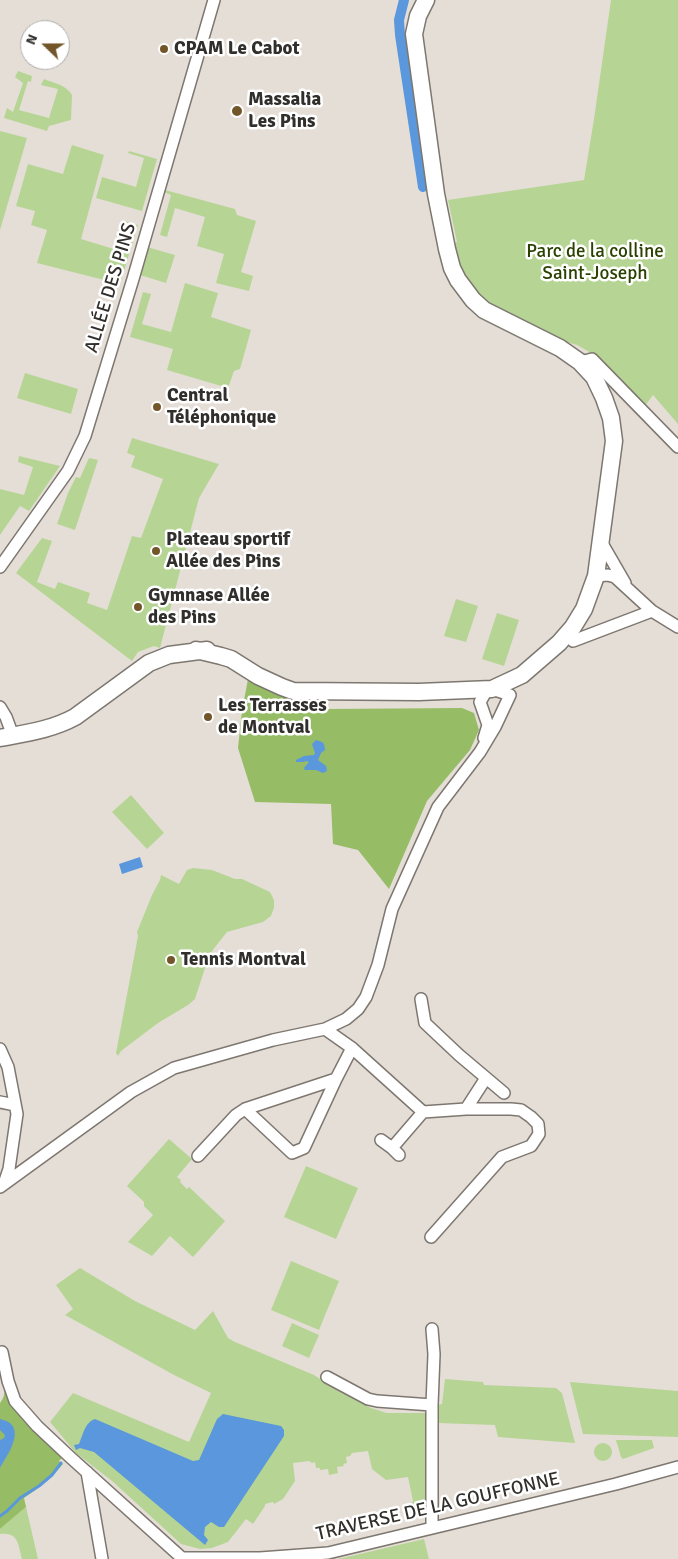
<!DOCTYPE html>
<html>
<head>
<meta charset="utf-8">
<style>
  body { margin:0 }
  #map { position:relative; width:678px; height:1559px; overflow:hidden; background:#e5ded7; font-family:Signika,sans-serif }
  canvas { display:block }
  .north { position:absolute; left:20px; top:20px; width:50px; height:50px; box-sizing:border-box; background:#fff; border:1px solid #adacab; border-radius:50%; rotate:292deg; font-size:14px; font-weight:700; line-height:20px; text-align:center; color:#312f2c }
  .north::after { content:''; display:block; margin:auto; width:18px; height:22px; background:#725529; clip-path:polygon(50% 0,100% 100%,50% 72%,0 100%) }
</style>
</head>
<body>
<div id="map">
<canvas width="678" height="1559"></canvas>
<div class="north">N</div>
</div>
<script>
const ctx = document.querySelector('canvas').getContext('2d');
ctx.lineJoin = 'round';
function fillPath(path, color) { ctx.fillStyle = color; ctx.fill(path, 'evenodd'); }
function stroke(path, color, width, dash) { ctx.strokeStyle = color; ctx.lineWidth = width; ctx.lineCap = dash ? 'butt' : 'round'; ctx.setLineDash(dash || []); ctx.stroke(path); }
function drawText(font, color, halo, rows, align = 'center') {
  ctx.font = font + ' Signika,sans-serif'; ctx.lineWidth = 5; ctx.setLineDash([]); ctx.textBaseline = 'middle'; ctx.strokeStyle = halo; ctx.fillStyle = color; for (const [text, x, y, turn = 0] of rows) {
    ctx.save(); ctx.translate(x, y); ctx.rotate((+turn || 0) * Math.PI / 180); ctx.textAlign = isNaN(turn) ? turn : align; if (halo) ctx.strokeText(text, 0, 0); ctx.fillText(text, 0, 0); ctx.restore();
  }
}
const green = new Path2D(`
  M611,0h67v424l-25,-29 -8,11 -42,-44 -10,-8 -16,-9 -27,-8 -54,-24 -26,-23 -20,-46 7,-2 -9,-42 136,-20 10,-61z
  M18,71l14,5 -1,6 -3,-1 -9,29 30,8 9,-29 -17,-4 3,-6c10,4 22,6 28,16l-1,25 -22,6 -2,5 -43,-13 3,-10 6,4 10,-29 -8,-6z
  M0,131l27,7 -27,92z
  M72,145l32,10 -23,84 36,11 8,-29 13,4 -18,59 -83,-21 10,-33 -16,-5 4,-14 -19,-5 12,-42 35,10z
  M129,151l28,8 -15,52 -46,-13 6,-21 34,10 8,-29 -16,-5z
  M165,190l70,19 2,6 19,6 -15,51 12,4 -4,15 -33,-8 8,-29 -27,-8 8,-29 -30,-9 -8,29 -7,-2 11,-40 -7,-3z
  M147,247l28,8 -9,28 -26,-8z
  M185,283l33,10 -7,24 40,13 -11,39 -6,2 -6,17 -61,-18 6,-21 -43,-12 13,-45 8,2 -9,30 29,8z
  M25,373l53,16 -7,25 -54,-16z
  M132,438l87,26 -20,34 -39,150 -6,-2 -16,6 -6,9 -116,-88 26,-35 10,3 -15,41 18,7 3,-7 32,11 -3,10 20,7 25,-74 9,2 22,-59 -32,-12 4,-11 -8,-3z
  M19,456l41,10 -31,45 -9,-5 -20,29v-46l24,6 9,-28 -15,-5z
  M89,458l9,2 -23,70 -18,-6 11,-31 8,-16 4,1z
  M456,599l22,7 -12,36 -22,-6z
  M497,613l22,7 -15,46 -22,-7z
  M131,795l33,38 -17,16 -35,-37z
  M193,868l19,2 23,9h7l28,13 4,8v8l-3,8 -8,6 -36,10 -15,19 -7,17 -10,31 -7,6 -30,18 -37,28 -3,5 -2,-3 22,-117 -1,-4 15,-37 8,-15 1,-5 18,9 8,-14z
  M169,1139l23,20 -15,18 4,3 -1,2 7,7 2,-2 36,34 -32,36 -23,-21 -18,20 -24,-14 25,-27 -9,-9v-4l-17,-16z
  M306,1166l52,22 -22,51 -52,-22z
  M291,1261l48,20 -20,49 -48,-20z
  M80,1268l55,33 60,29 18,-19 15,27 7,4 79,33 17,11 40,22 16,5h39l2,4 -1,88 -2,-2 -2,5 -5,1 -2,-1 -2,3 -6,-3 5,-7 -5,-24 -22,3 -14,-11 -4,-18 -16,2 -2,3 -4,1 1,6 -4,1 1,2 -7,1 1,6 -9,2 -1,-6 -8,1v-2h-4l-1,-6 -3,1 -3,-2 -16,2 2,18 -12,18 -9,5 -1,-2 -8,2v2l-12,18 -7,-5 -18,23 -16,6 -12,1 -19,-5 -69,-63 -36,-28 -26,-31 23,-29 116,49 22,-49 -37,-18 -109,-60 8,-6 -17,-24z
  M292,1323l27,12 -10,23 -27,-12z
  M445,1379l38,3 1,3 72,3 6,5 13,50 -77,-6 -3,-12 -57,-2 -1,-18 5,-1z
  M570,1382l108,9v46l-95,-3z
  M616,1440h36l2,8 -31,11 -2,-2z
  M594 1452a9 9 0 1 1 18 0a9 9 0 1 1-18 0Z
  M26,1507l12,52h-16c-4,-14 -3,-27 -22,-25v-5z
  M424,1539l5,20h-92l10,-2z`);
const forest = new Path2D(`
  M248,679l52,24 25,6 137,-1 12,5 5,17 -9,20 -43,51 -38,88 -31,-39 -25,-6 -2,-40 -76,-2 -17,-54 4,-37z
  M0,1347l8,37 56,72 -5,5 4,3c-12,15 -23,23 -39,34l2,9 -26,22v-126c9,-10 2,-23 0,-35 0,-7 0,-14 0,-21z`);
const water = new Path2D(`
  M316,740l6,2 2,2 1,6 -4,3 -3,7 8,6 1,5 -4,2 -7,-3h-11l-1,-2 5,-6 -2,-1 -5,1h-6v-2l8,-4 10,-1 1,-2 -3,-9z
  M140,857l3,10 -21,7 -3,-10z
  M223,1414l58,12 3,4v6l-60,91h-5l-8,-5 -6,5 -1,8 4,5 -3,5 -111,-93 -14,-4 -4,2 -2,-5 5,-1c4,-9 6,-22 16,-25l98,42 6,-1 18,-41z
  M0,1419c29,6 8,35 0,49v-28l4,-2 1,-3 -5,-5z`);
const stream = new Path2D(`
  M0,1516l7,-5 13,-13 19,-12 13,-11 9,-12`);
const canal = new Path2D(`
  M404,0l-5,20 1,15 23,152`);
const street = new Path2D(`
  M580,362l12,-3 86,88
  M603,545l22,38
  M0,567l68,-96 17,-35 48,-157 81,-279
  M596,576l12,-1 7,2 37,34 26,16
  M573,641l79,-30
  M0,707l6,10 7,19
  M484,738l4,-13 -8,-23 7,-12
  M421,999l4,24 34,32 45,38
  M325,1029l27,19 71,64 43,-3h45l10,1 10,7 7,7 1,10 -8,12 -29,11 -71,80
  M0,1049l8,18 9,47 -8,55 -5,15
  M0,1102l15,3
  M245,1109l47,44 12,-5 32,-69 16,-31
  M466,1109l20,-31
  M381,1140l11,8 7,7
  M392,1148l31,-36
  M198,1156l38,-41 9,-6 91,-30
  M0,1187l131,-95 43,-24 99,-28 52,-11 21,-10 12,-10 8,-12 12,-32 14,-56 46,-102 42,-55 15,-25 15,-32 -18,-6
  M2,1352l6,29 7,20 22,25 33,31 112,101h78l68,-5 288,-69 62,-17
  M327,1377l41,22 9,2 55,4
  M87,1472l15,87
  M432,1528v-123l2,-51 -2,-25`);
const secondary = new Path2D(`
  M196,650l25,6 10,3 27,17 24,11 11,4 126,1 73,-3 30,-14 37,-32 14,-16 11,-18 12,-33 18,-135 -3,-23 -7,-20 -10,-21 -14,-15 -20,-14 -76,-38 -11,-10 -15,-20 -6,-12 -5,-19 -11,-55 -22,-160 4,-18 8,-16
  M0,738c26,-5 51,-8 75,-21l74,-54 20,-8 38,-5`);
const markers = [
  [164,49,5,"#725529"],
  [237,111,6,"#725529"],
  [157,407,5,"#725529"],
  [156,551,5,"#725529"],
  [138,607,5,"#725529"],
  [208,717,5,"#725529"],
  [171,960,5,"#725529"]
];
const poiNames = [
  ["CPAM Le Cabot",174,49],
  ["Massalia",248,100],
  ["Les Pins",248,122],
  ["Central",167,396],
  ["Téléphonique",167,418],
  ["Plateau sportif",166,540],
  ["Allée des Pins",166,562],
  ["Gymnase Allée",148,596],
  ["des Pins",148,618],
  ["Les Terrasses",218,706],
  ["de Montval",218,728],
  ["Tennis Montval",181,960]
];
const parkNames = [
  ["Parc de la colline",595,252],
  ["Saint-Joseph",595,274]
];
const streetNames = [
  ["ALLÉE DES PINS",111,288,-73],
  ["TRAVERSE DE LA GOUFFONNE",438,1507,-13]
];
fillPath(green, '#b6d594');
fillPath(forest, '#96bd66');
fillPath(water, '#5a97dc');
stroke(stream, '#5a97dc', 3);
stroke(canal, '#5a97dc', 10);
stroke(street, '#7d7770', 14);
stroke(secondary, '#7d7770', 19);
stroke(street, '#fff', 11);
stroke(secondary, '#fff', 16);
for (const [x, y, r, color] of markers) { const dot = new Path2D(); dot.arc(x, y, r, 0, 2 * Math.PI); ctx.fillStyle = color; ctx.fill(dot); stroke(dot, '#fff', 2); }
drawText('bold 19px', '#312f2c', '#fff', poiNames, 'left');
drawText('19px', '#2a4100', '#fff', parkNames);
drawText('19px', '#312f2c', '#fff', streetNames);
</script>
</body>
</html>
